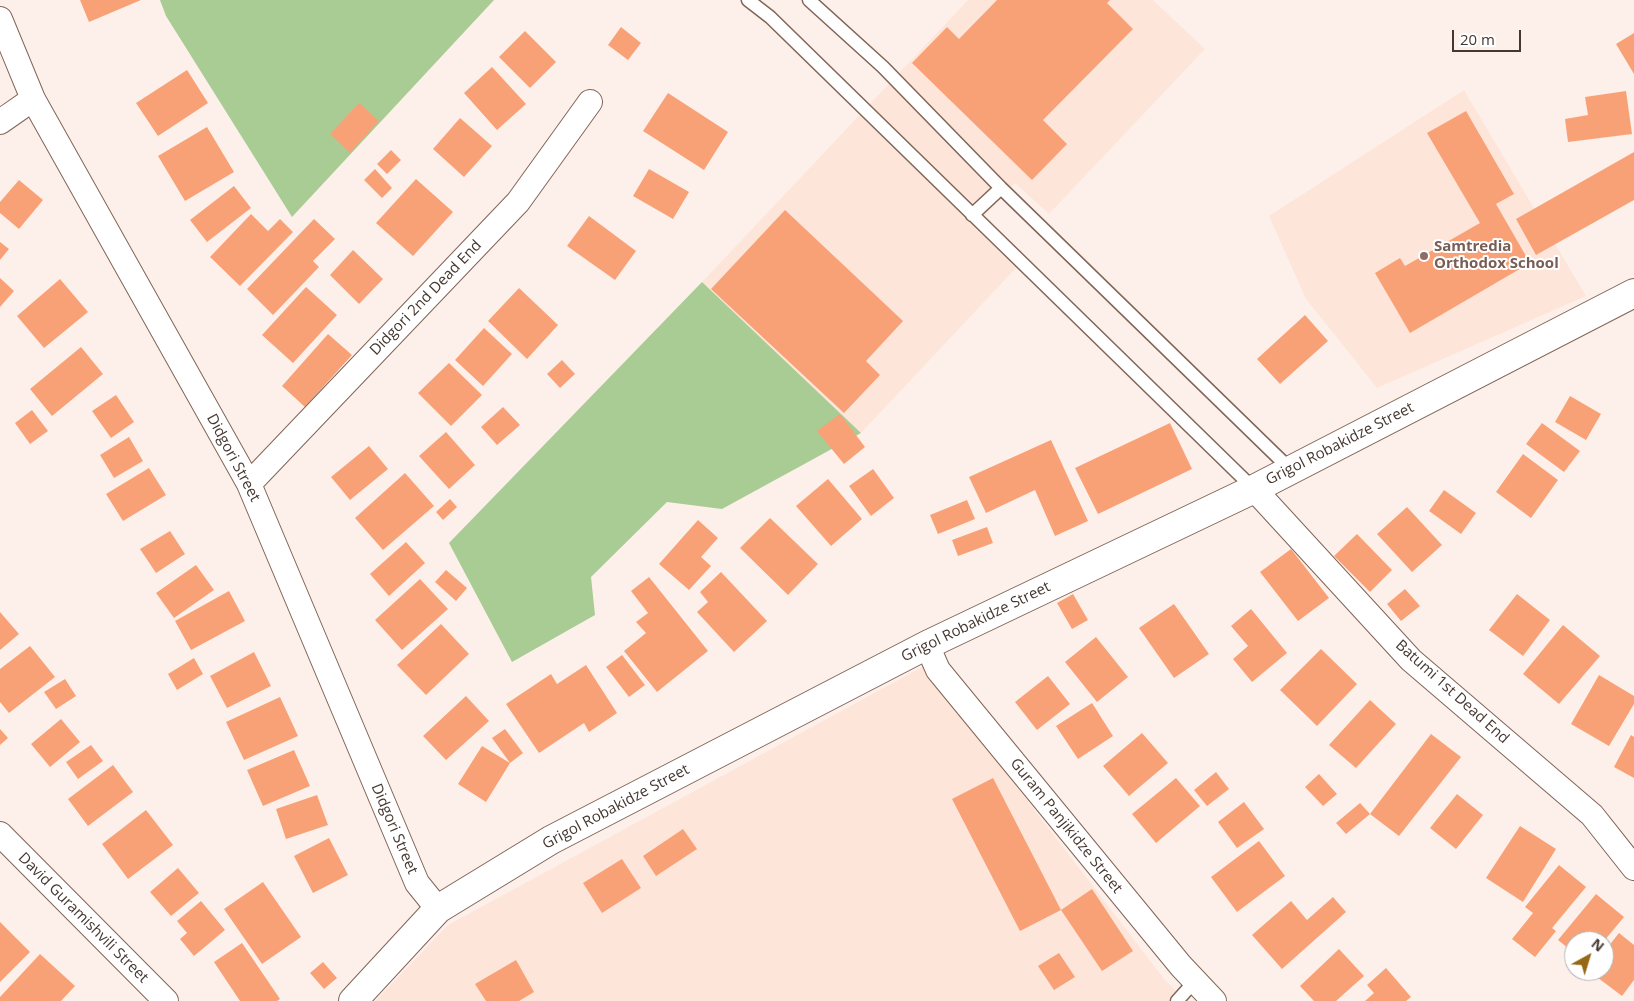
<!DOCTYPE html>
<html>
<head>
<meta charset="utf-8">
<style>
  body { margin:0 }
  #map { position:relative; width:1634px; height:1001px; overflow:hidden; background:#fdf0ea; font-family:"Open Sans",sans-serif }
  canvas { display:block }
  .north { position:absolute; left:1564px; top:931px; width:50px; height:50px; box-sizing:border-box; background:#fff; border:1px solid #b4afad; border-radius:50%; rotate:39deg; font-size:14px; font-weight:700; line-height:20px; text-align:center; color:#443731 }
  .north::after { content:''; display:block; margin:auto; width:18px; height:22px; background:#966716; clip-path:polygon(50% 0,100% 100%,50% 72%,0 100%) }
  .scale { position:absolute; left:1452px; top:30px; width:69px; height:22px; box-sizing:border-box; border:2px solid #443731; border-top:0; padding-left:6px; font-size:15px; line-height:18px; white-space:nowrap; color:#443731; -webkit-text-stroke:4px #fff; paint-order:stroke }
</style>
</head>
<body>
<div id="map">
<canvas width="1634" height="1001"></canvas>
<div class="north">N</div>
<div class="scale">20 m</div>
</div>
<script>
const ctx = document.querySelector('canvas').getContext('2d');
ctx.lineJoin = 'round';
function fillPath(path, color) { ctx.fillStyle = color; ctx.fill(path, 'evenodd'); }
function stroke(path, color, width, dash) { ctx.strokeStyle = color; ctx.lineWidth = width; ctx.lineCap = dash ? 'butt' : 'round'; ctx.setLineDash(dash || []); ctx.stroke(path); }
function drawText(font, color, halo, rows, align = 'center') {
  ctx.font = font + ' "Open Sans",sans-serif'; ctx.lineWidth = 4; ctx.setLineDash([]); ctx.textBaseline = 'middle'; ctx.strokeStyle = halo; ctx.fillStyle = color; for (const [text, x, y, turn = 0] of rows) {
    ctx.save(); ctx.translate(x, y); ctx.rotate((+turn || 0) * Math.PI / 180); ctx.textAlign = isNaN(turn) ? turn : align; if (halo) ctx.strokeText(text, 0, 0); ctx.fillText(text, 0, 0); ctx.restore();
  }
}
const built = new Path2D(`
  M968,0h185l52,49 -156,165 -34,-31 -41,44 42,41 -155,165 -159,-151z
  M1464,90l122,206 -209,92 -71,-89 -37,-83z
  M924,666l241,314 21,21h-811l73,-76z`);
const green = new Path2D(`
  M160,0h334l-202,217 -126,-201z
  M702,282l159,151 -139,76 -55,-7 -76,75 4,38 -83,47 -63,-119z`);
const building = new Path2D(`
  M80,0h61l-52,22z
  M997,0h113l-3,3 26,26 -90,91 24,24 -35,36 -120,-117 35,-36 12,12z
  M621,27l20,16 -13,17 -20,-15z
  M525,31l31,31 -26,26 -31,-31z
  M1634,33v41l-18,-30z
  M492,67l34,37 -29,26 -33,-37z
  M187,70l21,33 -50,33 -22,-33z
  M1626,91l6,43 -64,8 -3,-23 23,-4 -3,-18z
  M668,93l60,39 -24,38 -61,-39z
  M359,103l20,18 -29,32 -20,-19z
  M1466,111l48,83 -18,10 34,59 -120,70 -35,-60 25,-15 5,8 75,-43 -53,-90z
  M460,118l32,28 -28,31 -31,-28z
  M207,127l27,45 -49,29 -27,-45z
  M391,150l10,10 -14,14 -10,-10z
  M1634,152v48l-98,55 -20,-36z
  M375,169l17,19 -10,10 -18,-18z
  M649,169l40,23 -16,27 -40,-23z
  M416,179l37,33 -40,44 -37,-33z
  M19,180l24,20 -24,29 -19,-16v-11z
  M234,186l17,22 -44,34 -17,-22z
  M785,210l118,111 -37,40 14,14 -36,38 -133,-124z
  M251,214l17,17 12,-12 13,13 -53,54 -30,-29z
  M589,216l47,35 -21,29 -48,-34z
  M314,219l21,20 -22,22 6,6 -46,48 -26,-26z
  M0,242l9,7 -9,11z
  M353,250l30,29 -24,25 -29,-29z
  M0,278l14,13 -14,16z
  M60,279l28,33 -44,36 -27,-32z
  M306,287l31,28 -44,48 -31,-28z
  M519,288l39,37 -31,34 -39,-38z
  M1305,315l23,26 -48,43 -23,-25z
  M484,328l28,26 -29,32 -28,-26z
  M328,334l24,21 -47,52 -23,-21z
  M81,347l22,27 -51,42 -22,-27z
  M562,360l13,14 -15,14 -13,-14z
  M449,363l33,32 -31,31 -33,-33z
  M116,395l18,27 -23,16 -19,-27z
  M1570,396l31,18 -15,26 -31,-18z
  M503,407l17,18 -23,20 -16,-18z
  M32,410l16,21 -18,13 -15,-21z
  M840,414l25,33 -21,17 -27,-33z
  M1170,423l22,46 -94,45 -23,-46z
  M1542,423l38,28 -16,21 -38,-28z
  M446,432l29,33 -26,24 -30,-33z
  M129,437l14,24 -29,17 -14,-23z
  M1051,440l37,81 -33,15 -20,-46 -49,23 -17,-36z
  M369,446l19,23 -38,31 -19,-23z
  M1523,454l35,26 -27,38 -35,-26z
  M149,468l17,27 -43,26 -17,-27z
  M873,469l21,29 -23,18 -22,-30z
  M405,473l29,33 -51,44 -28,-32z
  M828,479l34,40 -31,27 -35,-40z
  M1444,490l32,23 -15,21 -32,-23z
  M450,499l7,8 -14,13 -7,-8z
  M967,500l8,19 -37,15 -8,-19z
  M1407,507l35,38 -30,27 -35,-38z
  M770,518l48,46 -30,31 -48,-47z
  M698,520l20,18 -17,19 10,9 -22,24 -30,-26z
  M987,527l6,16 -35,13 -6,-16z
  M170,531l15,23 -29,19 -16,-24z
  M1357,534l35,36 -22,22 -36,-36z
  M406,542l19,21 -36,33 -19,-22z
  M1291,549l38,49 -31,23 -38,-49z
  M196,565l18,25 -40,28 -18,-25z
  M446,570l21,18 -11,13 -21,-19z
  M721,572l46,49 -33,31 -37,-40 11,-10 -8,-10z
  M649,577l59,74 -51,41 -33,-41 22,-18 -10,-11 12,-9 -17,-22z
  M420,579l28,30 -46,41 -27,-30z
  M1405,589l15,17 -19,15 -14,-17z
  M229,591l16,30 -54,29 -16,-29z
  M1073,594l15,26 -16,9 -15,-26z
  M1517,594l33,26 -27,36 -34,-26z
  M1174,604l35,50 -35,24 -35,-50z
  M1251,609l36,44 -35,29 -19,-23 15,-13 -17,-20z
  M0,612l19,22 -19,16z
  M441,624l28,30 -43,41 -29,-30z
  M1563,625l37,31 -41,48 -36,-30z
  M1096,637l32,40 -31,25 -32,-40z
  M30,646l25,31 -46,36 -9,-11v-33z
  M1321,649l36,35 -40,42 -37,-36z
  M254,652l17,34 -44,22 -17,-32z
  M622,655l23,30 -16,12 -23,-30z
  M194,658l9,16 -26,16 -9,-16z
  M586,665l31,48 -28,19 -5,-9 -45,30 -33,-49 45,-30 6,10z
  M1599,675l35,21v8l-25,42 -38,-22z
  M1048,676l22,28 -33,26 -22,-28z
  M65,679l11,17 -20,13 -12,-17z
  M466,696l23,25 -43,39 -23,-24z
  M280,697l18,39 -54,24 -18,-38z
  M1370,700l26,24 -40,44 -27,-23z
  M1092,703l21,33 -35,23 -22,-33z
  M61,719l19,23 -30,25 -19,-23z
  M0,729l8,9 -8,7z
  M505,729l18,24 -13,10 -18,-25z
  M1142,733l26,30 -39,33 -26,-30z
  M1431,734l30,23 -62,79 -29,-22z
  M1631,735l3,2v41l-20,-11z
  M91,745l12,16 -25,18 -12,-17z
  M482,746l28,17 -24,39 -28,-18z
  M294,750l16,36 -47,20 -16,-36z
  M113,765l20,27 -45,34 -20,-27z
  M1216,772l13,17 -22,17 -13,-16z
  M1319,774l18,20 -14,12 -18,-19z
  M993,778l68,132 -41,21 -68,-132z
  M1176,778l24,28 -44,37 -24,-29z
  M1457,794l26,21 -27,34 -26,-21z
  M317,795l11,30 -42,14 -10,-30z
  M1244,802l20,27 -27,19 -19,-26z
  M1360,803l10,11 -24,20 -10,-11z
  M146,810l27,35 -45,34 -26,-35z
  M1520,826l36,23 -33,53 -37,-24z
  M683,829l14,20 -41,27 -13,-20z
  M329,838l19,37 -35,18 -19,-37z
  M1259,841l26,35 -48,36 -26,-35z
  M622,859l19,29 -39,25 -19,-30z
  M1559,865l27,22 -34,41 4,3 -21,26 -23,-18 21,-26 -8,-6z
  M178,868l21,25 -28,23 -21,-24z
  M263,882l38,55 -39,27 -38,-55z
  M1092,889l41,62 -31,20 -41,-61z
  M1596,894l28,23 -20,24h-30v12l-16,-13z
  M1333,897l13,15 -64,57 -30,-34 39,-34 16,19z
  M201,901l24,29 -31,26 -14,-17 7,-6 -10,-12z
  M0,922l30,30 -30,30z
  M1619,933l15,12v35l-12,16 -33,-25h15v-19z
  M242,943l38,56 -3,2h-37l-26,-39z
  M1339,949l25,27 -28,25h-22l-14,-15z
  M1059,953l16,24 -21,13 -16,-24z
  M40,954l35,32 -14,15h-61v-4z
  M516,960l18,32 -15,9h-33l-11,-17z
  M323,962l14,16 -13,11 -14,-16z
  M1386,968l25,29 -5,4h-41l9,-8 -7,-8z`);
const lane = new Path2D(`
  M748,0l22,17 484,472
  M809,0l74,67 118,121 290,282
  M972,215l29,-27
  M1177,1001l18,-20`);
const street = new Path2D(`
  M0,19l33,80 216,385 168,399 21,26
  M0,122l33,-23
  M249,484l269,-282 72,-100
  M1254,489l157,171 181,155 42,53
  M927,645l11,25 243,296 33,35
  M0,834l166,167`);
const secondary = new Path2D(`
  M353,1001l85,-92 113,-69 376,-195 327,-156 380,-196`);
const markers = [
  [1424,256,5,"#8d6e63"]
];
const educationNames = [
  ["Samtredia",1434,247],
  ["Orthodox School",1434,264]
];
const streetNames = [
  ["Didgori 2nd Dead End",426,298,-46],
  ["Grigol Robakidze Street",1340,444,-27],
  ["Didgori Street",233,458,62],
  ["Grigol Robakidze Street",976,622,-26],
  ["Batumi 1st Dead End",1452,692,42],
  ["Grigol Robakidze Street",616,807,-28],
  ["Guram Panjikidze Street",1066,826,51],
  ["Didgori Street",394,829,67],
  ["David Guramishvili Street",83,918,45]
];
fillPath(built, '#fee5da');
fillPath(green, '#a9cb94');
fillPath(building, '#f9a176');
stroke(lane, '#816557', 15);
stroke(street, '#816557', 26);
stroke(secondary, '#816557', 30);
stroke(lane, '#fff', 12);
stroke(street, '#fff', 24);
stroke(secondary, '#fff', 28);
for (const [x, y, r, color] of markers) { const dot = new Path2D(); dot.arc(x, y, r, 0, 2 * Math.PI); ctx.fillStyle = color; ctx.fill(dot); stroke(dot, '#fff', 2); }
drawText('bold 15px', '#785e54', '#fff', educationNames, 'left');
drawText('15px', '#443731', '#fff', streetNames);
</script>
</body>
</html>
